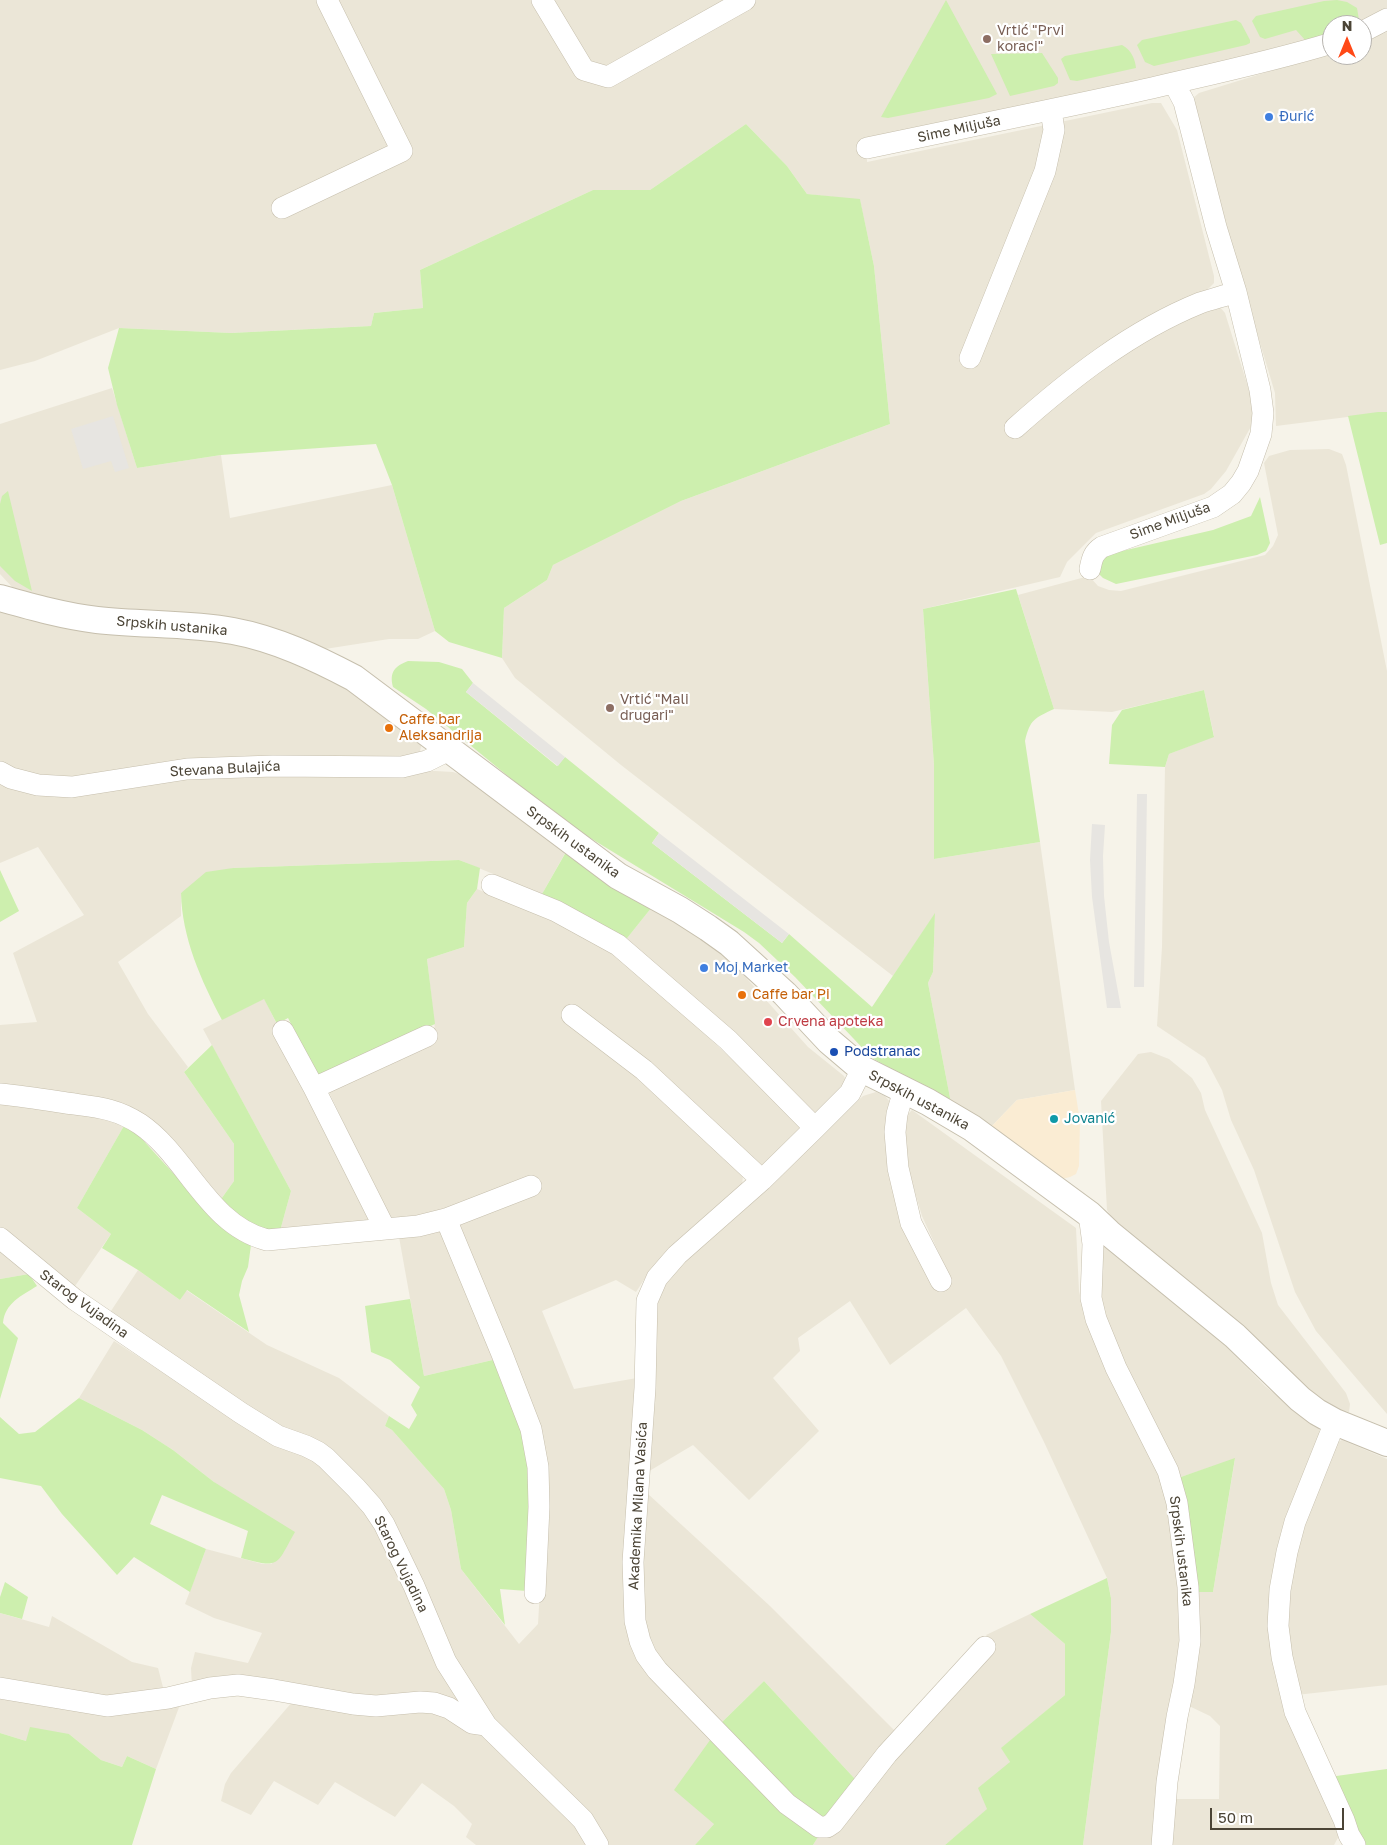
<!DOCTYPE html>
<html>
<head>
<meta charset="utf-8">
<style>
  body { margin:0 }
  #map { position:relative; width:1387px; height:1845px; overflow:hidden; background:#f6f3e9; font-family:"Golos Text",sans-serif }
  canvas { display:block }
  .north { position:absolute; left:1322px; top:15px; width:50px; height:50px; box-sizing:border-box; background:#fff; border:1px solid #b7b4af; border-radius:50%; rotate:0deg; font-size:14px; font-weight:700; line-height:20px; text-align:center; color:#4b4436 }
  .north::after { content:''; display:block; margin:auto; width:18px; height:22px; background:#ff4917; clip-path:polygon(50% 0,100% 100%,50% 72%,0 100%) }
  .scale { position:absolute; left:1210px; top:1808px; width:134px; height:22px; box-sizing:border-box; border:2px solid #4b4436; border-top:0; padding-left:6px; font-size:15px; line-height:18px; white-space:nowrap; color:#4b4436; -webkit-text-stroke:4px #fff; paint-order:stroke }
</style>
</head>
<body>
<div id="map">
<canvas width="1387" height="1845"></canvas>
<div class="north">N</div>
<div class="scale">50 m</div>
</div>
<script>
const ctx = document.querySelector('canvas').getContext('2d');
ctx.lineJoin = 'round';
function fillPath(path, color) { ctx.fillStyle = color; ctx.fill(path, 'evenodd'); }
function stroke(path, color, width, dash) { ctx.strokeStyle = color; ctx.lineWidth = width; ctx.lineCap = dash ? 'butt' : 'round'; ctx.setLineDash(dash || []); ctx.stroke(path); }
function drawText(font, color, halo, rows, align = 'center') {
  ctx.font = font + ' "Golos Text",sans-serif'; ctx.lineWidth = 4.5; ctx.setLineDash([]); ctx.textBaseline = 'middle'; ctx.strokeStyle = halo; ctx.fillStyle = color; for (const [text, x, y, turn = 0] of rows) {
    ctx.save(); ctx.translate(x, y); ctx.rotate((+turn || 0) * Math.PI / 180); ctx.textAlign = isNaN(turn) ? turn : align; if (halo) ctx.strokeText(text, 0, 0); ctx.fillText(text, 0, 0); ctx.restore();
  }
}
const residential = new Path2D(`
  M0,0h1387v19l-25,6h-30v18l-465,105v14l285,-59h9l16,27 37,146v7l-7,7 -43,36 56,-19 5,6 28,90v20l-27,48 -15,18 -7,5 -108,39 -29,29 -7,15 -137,32 11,156v94l106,-17 35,248 -58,10 -29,30 -37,-27 -23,-120 5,-11 2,-58 -42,62 -272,-211 -106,-87 -13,-20 2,-50 43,-28 6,-15 128,-64 209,-77 -16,-158 -14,-66 -53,-6 -20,-28 -41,-42 -96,66h-57l-173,80 3,38 -49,5 -3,13 -140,7 -112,-5 -84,33 -35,9z
  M1387,32v380l-111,14 -1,-33 -30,-100 -53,-194 7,-6 133,-41v3h30v-13z
  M112,388l25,80 84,-13 9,63 162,-33 43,146 -17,8h-29l-64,10 -211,-35 -78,-16 -23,-10 -13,-14v-150z
  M1329,449l13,5 4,11 41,206v743l-71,-83 -21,-39 -41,-122 -23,-50 -9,-30 -17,-32 -48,-32 5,-79 3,-180 4,-13 45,-18 -10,-46 -92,22 -58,-3 -36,-114 71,-19 9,10 11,4 12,1 144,-36 8,-9 5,-11 -14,-72 5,-7 21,-6z
  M0,602l215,31 122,44 85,66 -2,8 -7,7 -342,22 -27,-3 -44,-13z
  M193,771h242l18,1 18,6 97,70 -26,46 -83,-34 -226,8 -52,25v23l-63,46 30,52 40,53 -4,5 50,72v37l-15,21 -67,-74 -152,-41v-62l37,-3 -24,-69 71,-38 -46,-68 -38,16v-89l12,6z
  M477,889l96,38 51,32 183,170 -44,41 -126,-100 106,106 -1,9 -93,87 -13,20 -20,-12 -74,31 32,78 63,-11 -8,245 84,113 1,88 -19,21h-89l-108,-120 -32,-43 -80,-167 -122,-92 -155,-109 29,-44 42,30 6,-10 81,55 72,33 50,38 -4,10 7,4 52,59 7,21 10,59 58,75 19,-20 7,-120 -104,-292 -51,9 -62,-131 108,-51 -9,-80 37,-12 3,-44z
  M652,907l72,46 84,94 36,29 2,5 -32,37 -190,-176z
  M264,998l110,226 -94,7 11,-40 -88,-162z
  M1151,1052l18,7 23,19 9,15 4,17 57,123 9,50 7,22 68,88 4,11 -1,8 -19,-3 -212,-180 -11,-19 -6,-109 37,-47z
  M876,1092l9,4 5,6 15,123 35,67 12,-10 -30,-66 -12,-40 -7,-50v-7l9,-9 164,118 3,63 5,21 83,180 16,142 -29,211h-71l28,-213v-34l-4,-20 -63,-136 -43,-86 -35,-48 -76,57 -40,-64 -52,37 2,13 -27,27 46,53 -70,69 -56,-55 -47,28 9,-159 4,-19 13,-23 191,-176z
  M0,1104l99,9 26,11 -48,84 34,26 -38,55 -73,-60z
  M442,1227l55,132 -73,17 -25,-139z
  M1101,1243l111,89 53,54 54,43 3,11 -51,181 70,211 -7,13h-163l3,-46h45l1,-73 -10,-10 -21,-10 6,-114h18l22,-133 -57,19 -76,-160 -5,-38z
  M0,1248l29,26 -29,5z
  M114,1341l120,77 73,36 65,61 91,187 -271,-15 -1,-19 4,-16 53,11 14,-30 -48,-15 -29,-14 21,-55 57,15h9l-58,-82 -41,-32 -31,-20 -63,-32z
  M1342,1440l45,19v226l-91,10 -8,-44 2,-85 45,-123z
  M647,1493l123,113 125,125 -40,48 -91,-98 -46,45 -59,-64 -14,-27 -5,-27z
  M0,1613l49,14 3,-11 80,46 26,6 7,27 -57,8 -108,-19z
  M1030,1614l35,30v51l-63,53 8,14 -22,47 -43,36h-132l5,-8 177,-191 -9,-11z
  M0,1693l181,9 -25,67 -29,-13 -5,11 -21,-7 -32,-26 -43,7 -26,-8z
  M293,1701l136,6 57,25 86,86 16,27h-112l-10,-8 6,-13 -18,-18 -32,-23 -27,34 -60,-35 -17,23 -44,-24 -23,34 -30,-14 4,-17 6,-11z`);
const commercial = new Path2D(`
  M1075,1090l5,31 -1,45 -3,8 -6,3 -8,2 -74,-49 29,-30z`);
const green = new Path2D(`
  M946,0l51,94 -8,4 -101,20 -7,-1z
  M1337,0l10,2 10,6 2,12 -2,5h-25v11l-26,5 -10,-11 -31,9 -5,-2 -8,-16 4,-5 68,-15z
  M1236,20l5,3 9,17v3l-4,2 -92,21 -9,-4 -8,-17 5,-5z
  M1122,45c9,5 13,13 14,23l-59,13 -7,-1 -9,-21 4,-3z
  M1042,53l16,25v5l-4,3 -44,10 -19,-42z
  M746,124l41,42 20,28 53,5 14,67 16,158 -209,77 -128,64 -6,15 -43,28 -2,50 -53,-16 -14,-11 -43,-146 -16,-41 -155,11 -84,13 -20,-63 -9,-37 11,-40 112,5 140,-7 3,-13 49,-5 -3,-38 173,-80h57z
  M1378,412h9v131l-7,2 -32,-129z
  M8,491l24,100 -17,-10 -15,-15v-62l2,-8z
  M1260,497l10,46 -4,8 -9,4 -141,29 -13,-6 -9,-9 2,-12 117,-27 38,-14z
  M1016,589l38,120c-19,9 -24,10 -29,32l15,101 -106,17v-94l-11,-156z
  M408,661l31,1 23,7 11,14 -7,9 91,74 8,-9 94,76 -7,10 130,100 7,-9 83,73 63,-94 -2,59 -5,11 23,120 -79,-45 -77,-81 -36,-34 -15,-11 -180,-110 -138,-113 -33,-22c-4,-15 2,-21 15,-26z
  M1204,690l10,47 -45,17 -4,13 -56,-3 3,-39 10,-15z
  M566,852l86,55 -28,35 -82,-48z
  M459,860l21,8 -3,21 -10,14 -3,44 -37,12 8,65 -116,54 -31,-60 -11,6 -13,-25 -42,21c-21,-40 -40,-82 -41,-127l25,-21 27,-4z
  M0,870l19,41 -19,11z
  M212,1045l79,146 -11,40 -22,-3 -39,-26 15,-21v-37l-50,-72z
  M125,1124l17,15 83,91 26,15 -3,22 -6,14 -3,14 10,37 -62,-42 -7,10 -42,-30 -36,-22 9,-14 -34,-26z
  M29,1274l8,12c-16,10 -32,17 -34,37l15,15 -18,61v-120z
  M410,1299l14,77 73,-17 25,67 12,81 -7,84 -27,-2 5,36 -44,-56 -10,-59 -7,-21 -52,-59 -7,-4 4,-10 20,13 8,-14 -6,-10 9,-18 -30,-27 -19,-8 -6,-46z
  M79,1398l63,32 31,20 41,32 81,50c-19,33 -14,37 -54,26l7,-27 -86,-36 -12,29 56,25 -16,43 -56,-35 -17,18 -55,-61 -21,-28 -41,-8v-61l19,17 16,-2z
  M1235,1458l-22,134h-18l-17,-114z
  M1107,1578l4,20v34l-28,213h-138l42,-36 -9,-21 32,-26 -9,-14 64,-53v-51l-35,-30z
  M5,1582l23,15 -6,22 -22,-6v-16z
  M764,1681l91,98 -28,37h-8l-20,-9 -81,-81z
  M30,1727l39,7 32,26 21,7 5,-11 29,13 -24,76h-132v-112l26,8z
  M713,1736l105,101 -5,8h-118l19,-21 -40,-34z
  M1387,1769v76h-24l-34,-68z`);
const parking = new Path2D(`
  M113,416l16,52 -14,4 -4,-11 -28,8 -12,-40z
  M473,683l92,74 -7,9 -92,-74z
  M1137,794h10l-3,193h-10z
  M1092,824l13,1 -2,31 1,40 5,46 12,66h-14l-15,-111 -2,-37z
  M659,833l130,101 -7,9 -130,-100z`);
const minor = new Path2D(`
  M542,0l42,70 24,7 137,-77
  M1362,32l25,-13
  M867,148c95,-20 190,-39 285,-60 60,-14 121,-27 180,-45
  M282,208l120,-57 -75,-151
  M970,358l75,-187 9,-41 -3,-20
  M1015,428c55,-49 116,-97 185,-125 12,-4 24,-7 36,-11
  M1090,569c2,-10 3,-16 12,-22l111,-40 19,-13 9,-11 7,-12 13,-37 2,-21 -3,-23 -24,-98 -20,-65 -32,-125 -10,-19
  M0,772l11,6 27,7 34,2 115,-18 86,-3 129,1 25,-6 22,-11
  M492,885l64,26 62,34 110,95 87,88
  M572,1015l72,55 118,110
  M283,1031l31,57
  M862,1069l-12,24 -35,35 -53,52 -85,75 -20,23 -10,23 -2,87 -12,174 2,59 5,20 6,14 11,15 130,134 32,23h8l6,-4 54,-69 98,-107
  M904,1090l-7,24 -2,18 3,36 13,55 30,58
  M0,1094c20,2 40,5 60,8 31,5 53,4 80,22 47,32 68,101 127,116l151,-14 28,-7 85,-33
  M1089,1214l4,30 -2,54 5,21 20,49 52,103 9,32 11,84 2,54 -6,43 -7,33 -10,65 -5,63
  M446,1219l56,135 29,75 7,38 1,40 -4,86
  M385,1229l-71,-141 113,-52
  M0,1238l74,61 167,114 37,23 28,10 12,6 8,6 30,30 16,18 12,18 30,62 32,76 40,63 90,88 7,7 15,25
  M1335,1422l-40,100 -8,30 -7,38 -2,36 4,31 13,55 49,108 5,15 6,10
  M0,1688l107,18 61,-8 42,-10 28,-3 36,5 79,14 23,2 44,-4 14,1 15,5 23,15 14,2`);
const tertiary = new Path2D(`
  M0,598c32,9 64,18 97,22 45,5 91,3 136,11 43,8 83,27 121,47l264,198 62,34 28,18 21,15 56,51 44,47 33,28 66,33 44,26 117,86 20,19 126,103 65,63 17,13 18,10 52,21`);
const markers = [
  [987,39,5,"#8d6e63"],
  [1269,117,5,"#3f7fe0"],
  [610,708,5,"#8d6e63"],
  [389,728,5,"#e8710a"],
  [704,968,5,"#3f7fe0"],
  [742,995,5,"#e8710a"],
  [768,1022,5,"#e0444e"],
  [834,1052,5,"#1a4fb4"],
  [1054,1119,5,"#0f9aa8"]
];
const educationNames = [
  ["Vrtić \"Prvi",997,31],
  ["koraci\"",997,47],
  ["Vrtić \"Mali",620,700],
  ["drugari\"",620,716]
];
const shopNames = [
  ["Đurić",1279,117],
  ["Moj Market",714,968]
];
const streetNames = [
  ["Sime Miljuša",959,129,-12],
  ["Sime Miljuša",1170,521,-20],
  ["Srpskih ustanika",172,626,5],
  ["Stevana Bulajića",225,769,-3],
  ["Srpskih ustanika",573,842,36],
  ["Srpskih ustanika",919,1100,28],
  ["Starog Vujadina",84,1304,36],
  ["Akademika Milana Vasića",638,1506,-87],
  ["Srpskih ustanika",1181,1551,83],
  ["Starog Vujadina",401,1564,64]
];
const foodNames = [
  ["Caffe bar",399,720],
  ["Aleksandrija",399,736],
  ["Caffe bar Pi",752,995]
];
const healthNames = [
  ["Crvena apoteka",778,1022]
];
const transitNames = [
  ["Podstranac",844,1052]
];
const cultureNames = [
  ["Jovanić",1064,1119]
];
fillPath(residential, '#ebe6d7');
fillPath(commercial, '#faecd3');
fillPath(green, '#cdefae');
fillPath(parking, '#e7e5e1');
stroke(minor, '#c6bfad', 22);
stroke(tertiary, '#c6bfad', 28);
stroke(minor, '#fff', 21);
stroke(tertiary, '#fff', 26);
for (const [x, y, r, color] of markers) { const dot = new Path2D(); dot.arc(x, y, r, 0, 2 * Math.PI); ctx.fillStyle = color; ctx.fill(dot); stroke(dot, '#fff', 2); }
drawText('14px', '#785e54', '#fff', educationNames, 'left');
drawText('14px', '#366cbe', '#fff', shopNames, 'left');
drawText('14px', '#4b4436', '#fff', streetNames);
drawText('14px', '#c56008', '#fff', foodNames, 'left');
drawText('14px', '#be3a42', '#fff', healthNames, 'left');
drawText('14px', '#164399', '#fff', transitNames, 'left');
drawText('14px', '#0d838f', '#fff', cultureNames, 'left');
</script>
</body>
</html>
